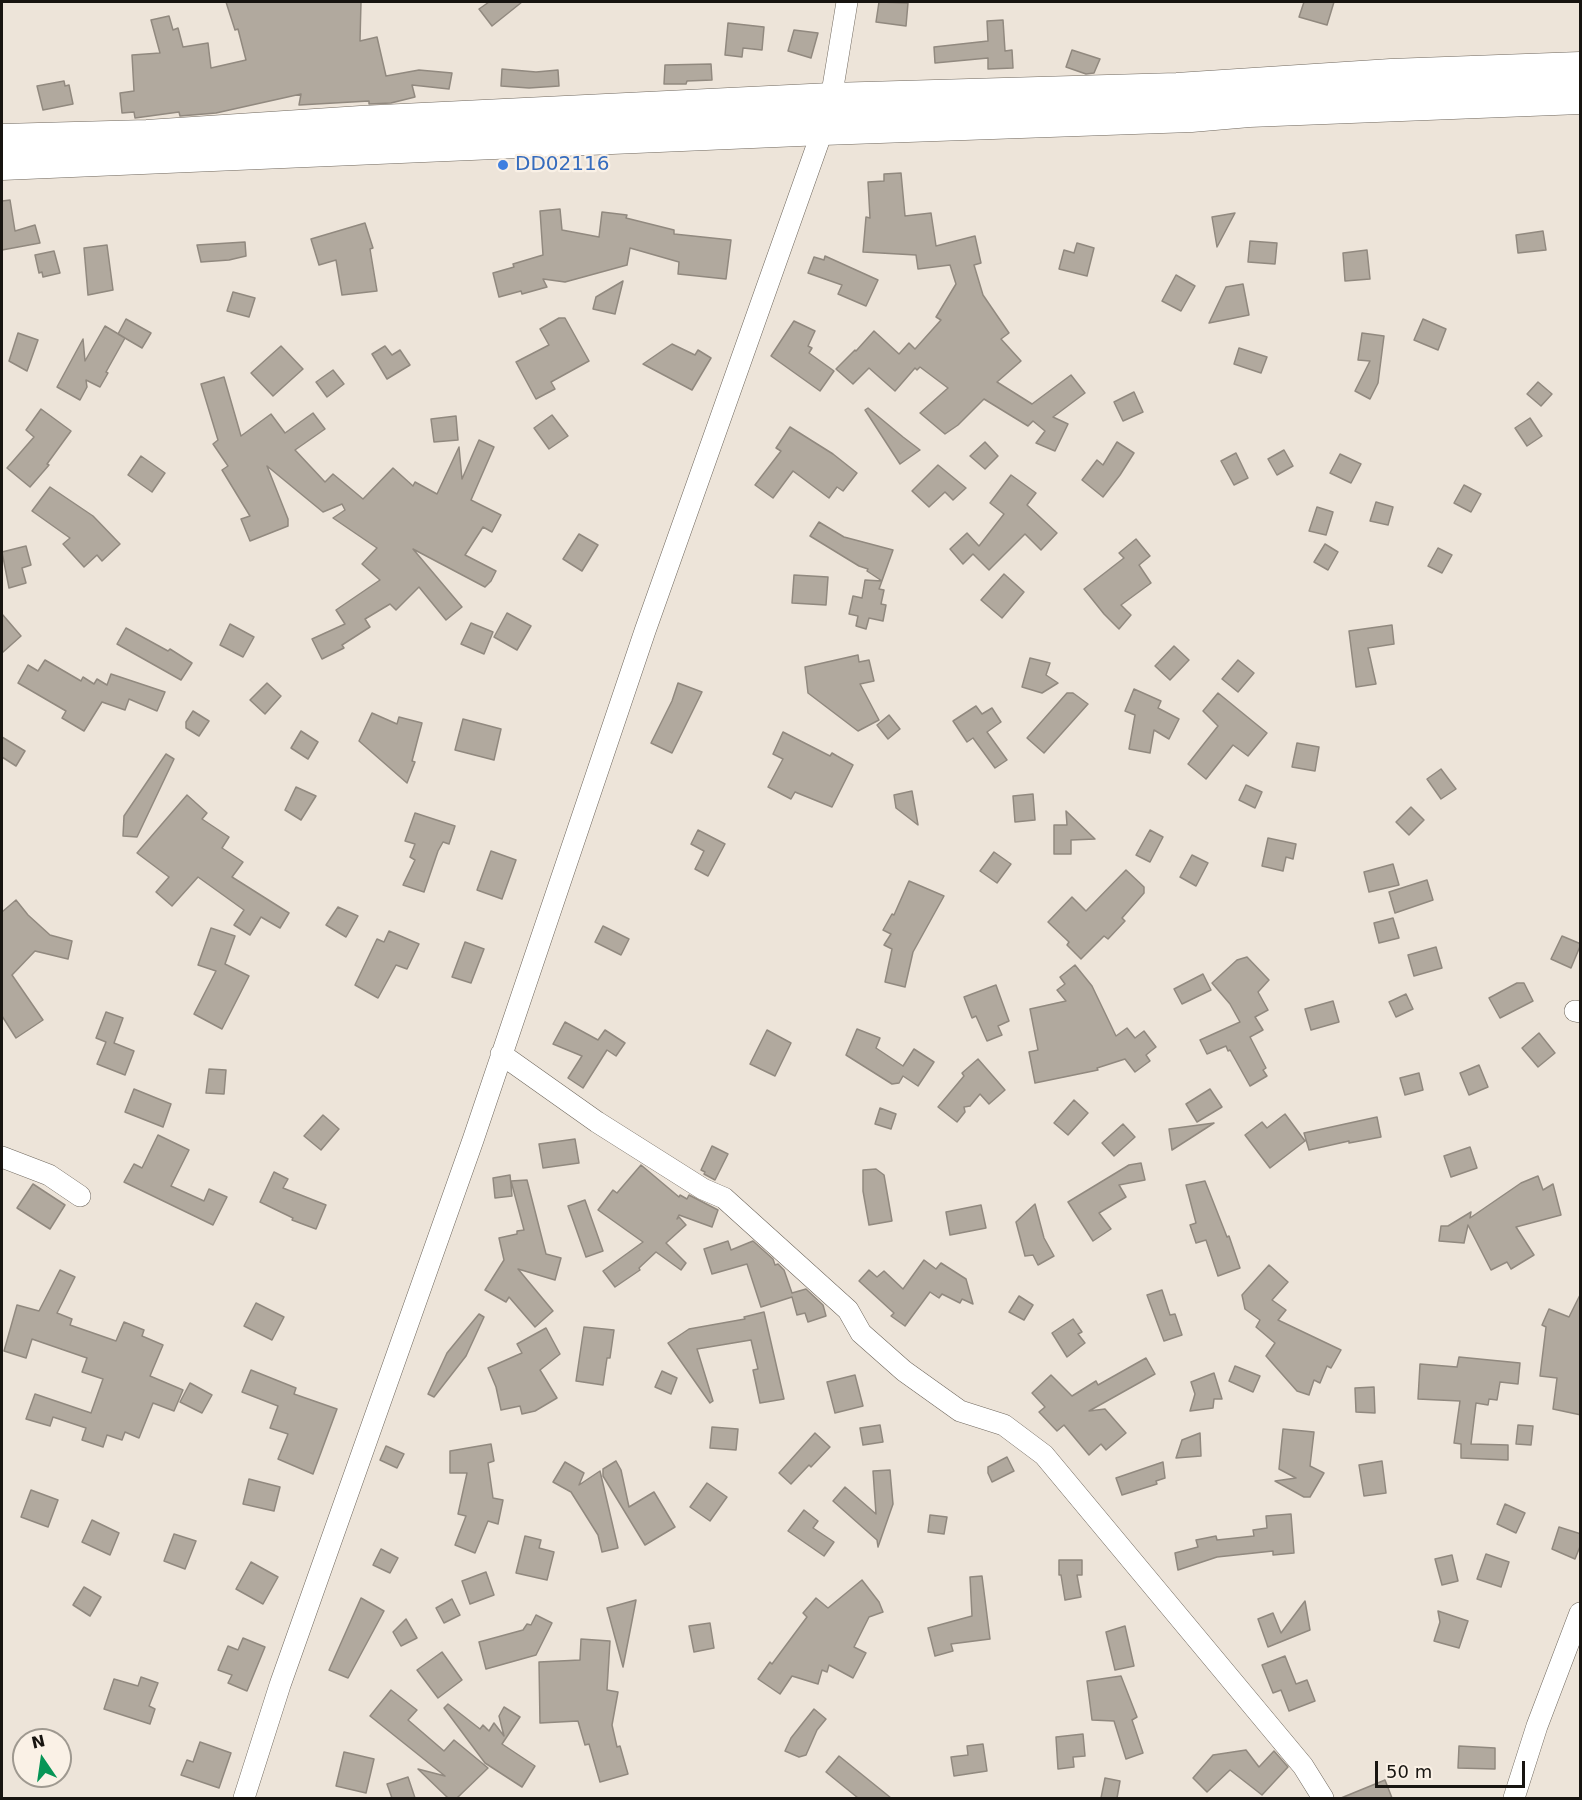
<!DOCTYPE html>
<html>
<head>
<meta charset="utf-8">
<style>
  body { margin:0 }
  #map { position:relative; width:1582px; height:1800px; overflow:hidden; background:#ede4d9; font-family:"DejaVu Sans",sans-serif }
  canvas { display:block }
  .frame { position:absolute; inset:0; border:3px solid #171410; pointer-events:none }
  .north { position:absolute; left:12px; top:1728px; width:60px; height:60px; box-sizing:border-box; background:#faf1e6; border:2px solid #9f9990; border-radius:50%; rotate:347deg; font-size:16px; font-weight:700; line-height:24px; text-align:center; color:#171410 }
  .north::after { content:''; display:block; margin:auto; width:21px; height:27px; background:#069556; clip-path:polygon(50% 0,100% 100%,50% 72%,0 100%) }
  .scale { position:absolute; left:1375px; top:1761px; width:150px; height:27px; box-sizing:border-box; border:3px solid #171410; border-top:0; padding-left:8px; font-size:18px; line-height:21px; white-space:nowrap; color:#171410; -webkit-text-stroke:4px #faf1e6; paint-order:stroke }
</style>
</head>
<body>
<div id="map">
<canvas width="1582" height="1800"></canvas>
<div class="frame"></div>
<div class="north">N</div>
<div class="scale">50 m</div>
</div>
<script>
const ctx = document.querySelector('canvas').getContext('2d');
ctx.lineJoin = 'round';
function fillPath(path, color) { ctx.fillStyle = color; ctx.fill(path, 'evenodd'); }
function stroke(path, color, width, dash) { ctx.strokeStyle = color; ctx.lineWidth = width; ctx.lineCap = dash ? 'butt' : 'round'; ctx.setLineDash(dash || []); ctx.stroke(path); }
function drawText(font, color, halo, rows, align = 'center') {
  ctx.font = font + ' "DejaVu Sans",sans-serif'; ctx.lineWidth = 4.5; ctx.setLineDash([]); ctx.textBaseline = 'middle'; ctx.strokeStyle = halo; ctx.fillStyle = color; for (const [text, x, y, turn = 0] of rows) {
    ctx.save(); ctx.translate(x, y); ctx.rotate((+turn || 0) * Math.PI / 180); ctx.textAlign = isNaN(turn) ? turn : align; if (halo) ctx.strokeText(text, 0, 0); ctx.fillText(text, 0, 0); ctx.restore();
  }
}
const building = new Path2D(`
  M226,2h135l-1,39 17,-4 9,39 33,-6 33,3 -3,16 -37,-4 3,12 -24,6 -22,1v-3l-70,4 2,-11 -85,19 -36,3 -1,-4 -44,6 -1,-6 -12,1 -2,-20 14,-2 -2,-36 28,-2 -9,-33 18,-4 4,14 5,-2 5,19 25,-4 3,25 35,-8 -8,-31 -3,1z
  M489,2h33l-30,24 -13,-17z
  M879,2l29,1 -2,23 -30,-4z
  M1304,2h30l-7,23 -28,-8z
  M1003,20l2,31 7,-1 1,18 -25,1v-11l-53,5 -1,-16 54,-6 -1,-20z
  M728,23l36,4 -2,23 -19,-2 -1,9 -17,-2z
  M794,30l24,3 -7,25 -23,-7z
  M1072,50l28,9 -6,14 -8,1 -20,-7z
  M711,64l1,16 -25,1 -1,3h-22l1,-19z
  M502,69l34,3 22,-2 1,16 -30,2 -28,-2z
  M64,81l1,5 4,-1 4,19 -30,6 -6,-24z
  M901,173l4,43 26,-3 5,33 39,-10 6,27 -7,2 9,30 26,38 -8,6 20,22 -24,21 35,22 39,-29 14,18 -32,24 15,7 -13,27 -19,-8 9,-12 -12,-10 -5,5 -44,-27 -26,26 -13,9 -25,-21 28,-25 -28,-21 -3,3 -2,-2 -20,23 -26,-23 -16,16 -17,-15 19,-19 1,1 18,-20 25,23 10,-11 6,6 26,-29 -5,-3 20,-33 -6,-19 -32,4 -2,-14 -53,-3 3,-35 4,1 -2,-36 16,-1v-7z
  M10,200l5,31 20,-6 5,18 -38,7v-49z
  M560,209l2,21 37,7 3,-25 25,3 -1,3 48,12v4l57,6 -5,39 -48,-5 1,-12 -49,-14 -3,17 -62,17 -22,-3 4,8 -25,7 -1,-3 -22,6 -6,-24 21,-6 -1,-3 30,-9 -3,-44z
  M1235,213l-18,34 -5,-30z
  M365,223l8,25 -3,1 7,42 -35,4 -6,-35 -17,5 -8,-26z
  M1543,231l3,19 -28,3 -2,-18z
  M1250,241l27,2 -2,21 -27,-2z
  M245,242l1,14 -17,4 -28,2 -4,-17z
  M1077,243l17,5 -7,28 -28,-7 5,-19 10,3z
  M107,245l6,45 -25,5 -4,-47z
  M1367,250l3,29 -25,2 -2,-28z
  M54,251l6,22 -17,4 -1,-5 -3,1 -4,-18z
  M825,256l53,24 -12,26 -28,-12 4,-9 -34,-12 6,-16 10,3z
  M1176,275l19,11 -14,25 -19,-10z
  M623,281l-8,33 -22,-5 3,-12z
  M1243,284l6,31 -40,8 17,-36z
  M233,292l22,6 -6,19 -22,-6z
  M559,318h6l24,43 -38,21 4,7 -19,10 -20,-37 33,-17 -9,-16z
  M126,319l25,14 -9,15 -24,-14z
  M1423,319l23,10 -8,21 -24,-10z
  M794,321l21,10 -7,15 4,2 -3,5 25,18 -14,20 -49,-35z
  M105,326l20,12 -19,34 2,1 -8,14 -14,-7 1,7 -7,13 -23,-13 26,-48 2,22z
  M18,333l20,7 -11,31 -18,-10z
  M1362,333l22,3 -6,47 -8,16 -15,-8 15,-30 -12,-1z
  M672,344l23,11 3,-5 13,8 -19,32 -49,-26z
  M281,346l22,23 -30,27 -22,-23z
  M385,346l7,9 8,-5 10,15 -23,14 -15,-25z
  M1239,348l28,9 -6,16 -27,-9z
  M333,370l11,14 -17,13 -11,-15z
  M224,377l17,59 30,-22 14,19 28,-20 12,16 -30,21 30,32 8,-8 30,25 30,-31 20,18 2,-4 22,12 22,-47 3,32 17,-39 15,7 -23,53 30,15 -9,17 -9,-5 -18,28 31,16 -5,10 -6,6 -72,-38 49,58 -16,13 -27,-33 -23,23 -6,-6 -25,15 5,8 -28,18 2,3 -22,11 -10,-20 33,-15 -9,-14 44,-30 -18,-16 15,-16 -44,-30 12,-8 -3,-6 -19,8 -56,-46 21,53v7l-38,15 -9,-22 9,-3 -28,-46 6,-4 -15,-22 5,-4 -17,-56z
  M1538,382l14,12 -11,12 -14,-12z
  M1134,392l9,20 -20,9 -9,-19z
  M868,408l35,29 17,13 -20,14 -35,-54z
  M41,409l30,22 -24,33 2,1 -19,22 -23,-19 27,-31 -8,-7z
  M552,415l16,21 -19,13 -15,-21z
  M456,416l2,24 -24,2 -3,-23z
  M1530,418l12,18 -15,10 -12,-18z
  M790,427l43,27 24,19 -14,18 -6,-4 -8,11 -36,-27 -20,27 -18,-13 26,-34 -5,-3z
  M985,442l13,14 -13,13 -15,-13z
  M1117,442l17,11 -14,22 -17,22 -21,-17 15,-20 6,5z
  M1284,450l9,16 -16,9 -9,-16z
  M1236,453l12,25 -14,7 -13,-24z
  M1340,454l21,10 -10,19 -21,-10z
  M141,456l24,17 -13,19 -24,-17z
  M938,465l28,23 -13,12 -8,-8 -16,15 -17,-16z
  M1011,475l25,18 -9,12 30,28 -16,17 -16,-16 -36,36 -16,-16 -10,10 -13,-15 17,-16 12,13 25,-32 -14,-11z
  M1464,485l17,9 -10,18 -17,-9z
  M50,487l43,29 27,28 -18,17 -5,-6 -13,12 -21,-23 7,-6 -38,-27z
  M1376,502l17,5 -5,18 -18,-4z
  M1317,507l16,5 -7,23 -17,-4z
  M819,522l25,15 49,13 -14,39 5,1 -3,14 5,1 -3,16 -14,-3 -3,11 -10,-3 2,-10 -9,-2 4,-18 9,2 3,-18 17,1 -15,-10 1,-2 -9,-3 -49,-30z
  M579,534l19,11 -16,26 -19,-12z
  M1136,539l14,17 -11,9 12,18 -30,22 10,10 -12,14 -15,-15 -20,-25 40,-31 -5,-5z
  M1325,544l13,8 -10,18 -14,-8z
  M26,546l5,19 -9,3 4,15 -17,5 -7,-36z
  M1438,548l14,7 -10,18 -14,-7z
  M1004,574l20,18 -22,26 -21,-18z
  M794,575l34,2 -2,28 -34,-2z
  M507,613l24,13 -14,24 -23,-13z
  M2,614l19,22 -19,17z
  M471,623l22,9 -9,22 -23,-10z
  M230,624l24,13 -11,20 -23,-12z
  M1392,625l2,19 -26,4 8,36 -20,3 -7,-56z
  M126,628l42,23 2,-2 22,14 -11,17 -64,-36z
  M1174,646l15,14 -19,20 -15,-14z
  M858,655l1,7 10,-2 5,21 -14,3 19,36 -21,11 -50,-38 -3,-26z
  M1030,658l20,5 -4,12 12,8 -16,10 -20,-6z
  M45,660l36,21 2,-4 11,7 3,-5 10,6 4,-11 54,18 -8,19 -28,-12 -4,11 -23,-8 -18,29 -22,-13 4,-7 -48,-28 10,-18 10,6z
  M1238,660l16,13 -16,19 -16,-13z
  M267,683l14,13 -16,18 -15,-14z
  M678,683l24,9 -30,61 -21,-10 21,-42z
  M1134,689l27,12 -3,7 21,11 -10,20 -15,-9 -4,23 -21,-4 6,-34 -10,-4z
  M1067,693h6l15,11 -44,49 -17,-15z
  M1218,693l49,40 -19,23 -15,-11 -27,34 -18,-15 30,-38 -15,-15z
  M976,706l6,8 10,-6 9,14 -14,10 20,28 -12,8 -22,-30 -6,4 -14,-21z
  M193,711l16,10 -10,15 -13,-8v-6z
  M372,713l25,11 2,-7 23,6 -10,38 3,1 -8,21 -48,-42z
  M889,715l11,14 -12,10 -11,-14z
  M463,719l38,10 -7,31 -39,-10z
  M301,731l17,11 -10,17 -17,-11z
  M783,732l47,24 2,-3 5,3 16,9 -21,42 -37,-15 -4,7 -23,-12 15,-28 -10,-5z
  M2,737l23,14 -9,15 -14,-9z
  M1297,743l22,4 -4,24 -23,-4z
  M166,754l8,5 -37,78 -14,-1 1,-20z
  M1441,769l15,20 -15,10 -14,-20z
  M1246,785l16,7 -7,16 -16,-8z
  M296,787l20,9 -15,24 -16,-10z
  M912,791l6,34 -22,-17 -2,-13z
  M1033,794l2,26 -20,2 -2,-26z
  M187,795l20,18 -5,6 27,18 -7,11 21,14 -11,15 57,36 -9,15 -19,-11 -11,18 -16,-10 10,-15 -46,-33 -26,29 -16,-14 13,-15 -32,-24z
  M1411,807l13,13 -15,15 -13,-13z
  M1066,811l29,28 -24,1v14h-17v-29h13z
  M415,813l40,13 -6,18 -6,-2 -5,9 -14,41 -21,-7 12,-25 -5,-3 5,-13 -10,-3z
  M698,830l27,14 -17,32 -13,-7 9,-18 -13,-7z
  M1150,830l13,7 -13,25 -14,-7z
  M1268,838l28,6 -3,15 -7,-2 -3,14 -21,-5z
  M491,851l25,9 -14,39 -25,-9z
  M994,852l17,12 -14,19 -17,-12z
  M1192,855l16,8 -12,23 -16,-9z
  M1393,864l6,21 -30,7 -5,-20z
  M1126,870l18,17v6l-22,25 3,3 -17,18 -4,-3 -23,23 -14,-14 2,-3 -21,-20 24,-25 14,14z
  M1427,880l6,20 -38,13 -6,-21z
  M909,881l35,15 -31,56 -8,35 -20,-5 7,-33 -8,-4 7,-11 -8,-4 9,-16 2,1z
  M16,900l12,15 22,20 22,6 -4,18 -33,-8 -23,24 31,45 -27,18 -14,-22v-104z
  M338,907l20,9 -12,21 -20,-12z
  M1393,918l6,20 -20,5 -5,-20z
  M603,926l26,13 -8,16 -26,-13z
  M211,928l24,8 -10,28 24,12 -27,53 -28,-15 22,-43 -18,-6z
  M389,931l30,13 -12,25 -11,-4 -18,33 -23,-13 22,-46 7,3z
  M1562,936l19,8 -10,24 -20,-9z
  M465,942l19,7 -13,34 -19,-6z
  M1436,947l6,21 -28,8 -6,-21z
  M1247,957l22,23 -11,12 10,18 -13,7 8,13 -13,7 16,31 -3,2 4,6 -17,10 -20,-36 -2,1 -2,-5 -19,8 -7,-14 40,-18 -10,-18 -18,-21 25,-23z
  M1075,965l17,21 24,50 11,-8 8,10 9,-7 12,16 -10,8 4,6 -15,11 -10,-13 -28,9 1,2 -63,13 -6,-31 9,-2 -8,-41 36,-8 -9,-11 8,-6 -5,-7z
  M1203,974l8,16 -29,14 -8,-15z
  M1517,983h7l9,18 -33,17 -11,-20z
  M996,985l13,36 -11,5 4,9 -15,6 -11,-25 -4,2 -8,-21z
  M1406,994l7,15 -17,8 -7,-15z
  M1333,1001l6,21 -28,8 -6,-21z
  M106,1012l17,6 -9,25 20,8 -9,24 -28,-11 9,-22 -10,-4z
  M565,1022l33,18 7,-10 20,13 -9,13 -9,-6 -24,38 -15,-10 14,-22 -29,-12z
  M857,1029l23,9 -4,10 27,18 11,-17 20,13 -16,24 -15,-10 -4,7 -7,1 -46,-29z
  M767,1030l24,13 -16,33 -25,-12z
  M1539,1033l16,20 -17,14 -16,-19z
  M978,1059l27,31 -16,14 -9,-10 -10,12 -6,1 1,5 -8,10 -19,-15 26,-31 -2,-3z
  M1479,1065l9,22 -19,8 -9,-22z
  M209,1069l17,1 -2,24 -18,-1z
  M1419,1073l4,17 -18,5 -5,-17z
  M134,1089l37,15 -8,23 -38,-15z
  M1210,1089l12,18 -25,15 -11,-18z
  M1074,1100l14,13 -20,22 -14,-12z
  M880,1108l16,6 -5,15 -16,-5z
  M1285,1114l20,27 -35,27 -25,-33 17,-13 5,6z
  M323,1115l16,14 -18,21 -17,-14z
  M1377,1117l4,20 -32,6v-2l-40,9 -5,-17z
  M1214,1123l-42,27 -3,-21z
  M1123,1124l12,13 -21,19 -12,-13z
  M158,1135l31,15 -18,36 33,15 5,-12 18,8 -14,28 -89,-43 10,-18 8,4z
  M575,1139l4,24 -36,5 -4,-24z
  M712,1146l16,8 -13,26 -11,-6 1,-2 -4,-2z
  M1470,1147l7,21 -26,9 -7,-21z
  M1141,1163l4,17 -26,5 7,12 -27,16 12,16 -18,12 -25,-39 61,-37z
  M641,1165l38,32 1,-2 7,4 2,-4 29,15 -6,17 -33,-12 -2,4 2,-2 7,8 -20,18 20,20 -5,7 -25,-18 -17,16 1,2 -25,17 -12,-16 40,-29 -45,-32 15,-20 4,3z
  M876,1169l8,6 8,46 -23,4 -6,-34v-21z
  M274,1172l14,7 -5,9 43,17 -10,24 -24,-9 1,-2 -33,-16z
  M510,1175l2,21 -17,2 -2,-20z
  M1538,1176l5,14 10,-6 8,31 -45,12 18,28 -23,14 -4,-7 -16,8 -23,-45 -4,18 -25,-2 2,-15h7l23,-14 -1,6 51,-35z
  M527,1180l19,74 15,4 -6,22 -37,-11 35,42 -18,16 -26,-30 -3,5 -21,-12 19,-30 -5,-22 18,-4v-3l7,-1 -13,-49z
  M1205,1181l22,56 2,-1 11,32 -22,8 -12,-36 -10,3 -6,-18 6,-2 -10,-38z
  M33,1184l32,21 -15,24 -33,-21z
  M585,1200l18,51 -17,6 -18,-51z
  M1035,1204l9,34 10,18 -16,9 -5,-10 -8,1 -9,-34z
  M981,1205l5,23 -36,7 -4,-23z
  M728,1241l3,9 22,-9 20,18 2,6 3,-1 6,6 8,23 14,-4 17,16 3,11 -18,6 -3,-9 -8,2 -5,-18 -31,10 -14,-43 -35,10 -8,-25z
  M924,1260l12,9 5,-6 25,16 7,25 -11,-5 -2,4 -18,-9 -3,4 -9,-6 -25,34 -14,-10 3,-3 -35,-32 10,-11 8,7 7,-6 19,18z
  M1269,1265l19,17 -16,18 14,10 -8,10 63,30 -10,18 -4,-2 -7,17 -6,-3 -5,15 -12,-4 -31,-35 9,-13 -19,-16 4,-7 -15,-11 -3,-14z
  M60,1270l15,7 -18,36 15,6 -2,6 46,16 8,-19 20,8 -2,6 21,9 -13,31 33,14 -9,21 -21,-8 -14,35 -14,-6 -3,8 -15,-5 -4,12 -21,-7 4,-12 -33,-11 -3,9 -24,-7 9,-25 56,19 12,-34 -21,-7 5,-14 -55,-19 -6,19 -22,-7 13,-46 22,6z
  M1162,1290l8,25 5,-1 7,21 -18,6 -17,-46z
  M1581,1293v122l-28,-6 4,-31 -17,-2 6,-49 -4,-2 7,-16 20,8z
  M1019,1296l14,9 -9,15 -15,-8z
  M256,1303l28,14 -12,23 -28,-14z
  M764,1312l20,87 -24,4 -7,-33 5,-1 -7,-29 -54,9 16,52 -3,2 -42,-60 21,-14 56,-10 -1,-2z
  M479,1314l5,3 -18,39 -32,41 -6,-3 19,-41z
  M1073,1319l9,13 -4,2 7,9 -18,14 -15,-24z
  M584,1327l30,3 -4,28h-3l-4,27 -27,-4z
  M546,1328l14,26 -20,16 17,28 -22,13 -13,3 -2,-8 -19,4 -5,-23 -8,-19 34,-15 -5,-9z
  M1459,1357l61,6 -2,21 -18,-2 -3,18 -8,-1 -1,6 -12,-2 -5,41 37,1v15l-47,-2v-14l-7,-1 6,-42 -42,-2 2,-35 37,3z
  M1146,1358l9,16 -66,37 16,-2 21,24 -20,17 -5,-6 -12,11 -25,-30 -7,6 -18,-19 6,-5 -13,-14 19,-18 21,21 24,-15 2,4z
  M1235,1366l25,10 -7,16 -24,-11z
  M251,1370l45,18 -2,6 43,15 -24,65 -35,-15 10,-25 -18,-6 8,-22 -36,-14z
  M662,1371l15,7 -6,16 -16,-7z
  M1214,1373l8,26h-8l-1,9 -23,3 5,-17 -4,-12z
  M855,1375l8,31 -28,7 -8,-31z
  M190,1383l22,12 -10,18 -22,-11z
  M1374,1387l1,26 -19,-1 -1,-24z
  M880,1425l3,17 -20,3 -3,-17z
  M1518,1425l15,1 -2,19 -15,-1z
  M712,1427l26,2 -2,21 -26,-2z
  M1283,1429l31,3 -4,34 14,7 -14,24h-6l-29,-16 21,-3 -17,-9z
  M815,1433l15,14 -19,20 -2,-2 -18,19 -12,-11z
  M1200,1433l1,23 -25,2 6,-18z
  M491,1444l3,17 -6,2 5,35 10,2 -5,24 -10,-3 -13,32 -20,-8 11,-29 -8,-2 9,-41h-17v-22z
  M386,1446l18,8 -7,14 -17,-8z
  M1007,1457l7,14 -22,11 -4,-9v-6z
  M616,1461l5,9 8,37 25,-15 21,35 -30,18 -42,-69v-7z
  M1382,1461l4,32 -22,3 -5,-31z
  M565,1462l19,11 -5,12 21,-14 18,77 -16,4 -4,-17 -27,-43 -18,-10z
  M1163,1462l2,16 -9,3 1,3 -35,11 -6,-17z
  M890,1470l3,34 -15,43 -1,-7 -44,-39 12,-14 31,27 -3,-43z
  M249,1479l31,8 -6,24 -31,-7z
  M707,1483l20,14 -17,24 -20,-14z
  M31,1490l27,10 -10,27 -27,-10z
  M1505,1504l20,9 -9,20 -19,-9z
  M804,1510l14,11 -5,7 21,14 -10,14 -36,-25z
  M1291,1514l3,39 -21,2v-4l-56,6 -39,13 -3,-17 23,-6 -2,-7 20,-4 1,4 37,-4 -1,-6 14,-2 -1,-12z
  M930,1515l17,2 -3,17 -16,-2z
  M92,1520l27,13 -9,22 -28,-13z
  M1559,1527l22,7v10l-6,15 -23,-10z
  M174,1534l22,7 -11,28 -21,-8z
  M525,1536l16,4 -2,8 15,4 -7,28 -31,-7z
  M381,1549l17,9 -8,15 -17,-8z
  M1486,1554l23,8 -8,25 -24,-8z
  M1452,1555l6,26 -16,4 -7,-26z
  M1059,1560h23v15h-5l4,22 -16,3 -4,-25h-2z
  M251,1562l27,15 -15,27 -27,-15z
  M486,1572l8,23 -24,9 -8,-23z
  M982,1576l8,63 -39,5 2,7 -18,5 -7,-28 44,-12 -2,-39z
  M862,1580l17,22 4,10 -14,5 -15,30 12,6 -13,25 -24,-13 -2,7 -5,-2 -4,14 -26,-8 -12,18 -22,-15 12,-17 2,2 35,-47 -4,-4 13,-15 12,10z
  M84,1587l17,10 -11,19 -17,-11z
  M361,1598l23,13 -36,67 -19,-8z
  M452,1599l8,16 -16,8 -8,-15z
  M636,1600l-4,21 -9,46 -16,-59z
  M1305,1601l5,29 -42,17 -10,-28 15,-6 8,20z
  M1438,1611l30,10 -9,27 -25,-7 6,-19z
  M536,1615l16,8 -16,32 -50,14 -7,-27 44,-12 4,-6 4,1z
  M406,1619l11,19 -16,8 -8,-14z
  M710,1623l4,25 -20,4 -5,-26z
  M1125,1626l9,40 -19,4 -9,-38z
  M243,1638l22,9 -18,44 -19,-8 4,-8 -14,-5 10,-24 10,4z
  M581,1639l29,2 -3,49 11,2 -6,33 5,22 3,-1 8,28 -28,8 -11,-38 -4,1 -7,-24 -38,2 -1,-61 41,-2z
  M442,1652l20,28 -24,18 -21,-28z
  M1285,1656l11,28 11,-4 8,21 -26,10 -8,-21 -8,3 -11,-28z
  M1121,1676l16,41 -5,3 11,33 -17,6 -12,-38 -22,-1 -5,-39z
  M141,1677l17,6 -9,23 6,3 -5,15 -46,-15 10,-30 24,7z
  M391,1690l26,20 -9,10 36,31 10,-11 34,28 -31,30h-9l-30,-29 27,7 -75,-60z
  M448,1704l32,25 3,-4 6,6 5,-8 10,13 -5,-20 5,-9 16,10 -18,27 33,22 -13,21 -37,-24 -41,-55z
  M814,1709l12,10 -9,11 -11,25 -7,2 -14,-6 6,-13z
  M1083,1734l2,22 -12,1 1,10 -16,2 -2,-32z
  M200,1742l31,11 -12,35 -38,-13 6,-15 6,2z
  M983,1744l4,27 -33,5 -3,-19 17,-2 -1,-9z
  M1459,1746l36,2v21l-37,-1z
  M1246,1750l13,17 15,-16 14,16 -26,28 -32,-25 -23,22 -14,-14 20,-23z
  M344,1752l30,7 -8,34 -30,-7z
  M839,1756l52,42h-33l-32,-26z
  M408,1777l7,21h-23l-5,-14z
  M1105,1778l15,3 -3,17h-16z
  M1385,1780l7,18h-51z`);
const minor = new Path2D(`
  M1575,1011l5,1
  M501,1054l96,68 106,67 21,9 124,112 13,23 43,38 56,40 44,14 40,30 259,311 20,32
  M2,1157l47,18 31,21
  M244,1798l36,-113 193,-545 172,-509 178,-502 8,-30 16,-97
  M1514,1798l23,-72 43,-113`);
const highway = new Path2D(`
  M2,140l145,-4 214,-14 470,-23 346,-10 214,-14 189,-7
  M2,164l821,-35 368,-13 58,-5 331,-13`);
const markers = [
  [503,165,6,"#3f7fe0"]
];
const shopNames = [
  ["DD02116",515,165]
];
fillPath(building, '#b1a99e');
stroke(building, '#91897f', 1.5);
stroke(minor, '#6f675d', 22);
stroke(highway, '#6f675d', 33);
stroke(minor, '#fff', 21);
stroke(highway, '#fff', 32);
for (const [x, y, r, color] of markers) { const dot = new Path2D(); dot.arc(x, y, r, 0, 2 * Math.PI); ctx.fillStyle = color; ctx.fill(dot); stroke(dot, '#faf1e6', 2); }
drawText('20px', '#366cbe', '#faf1e6', shopNames, 'left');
</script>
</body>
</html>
